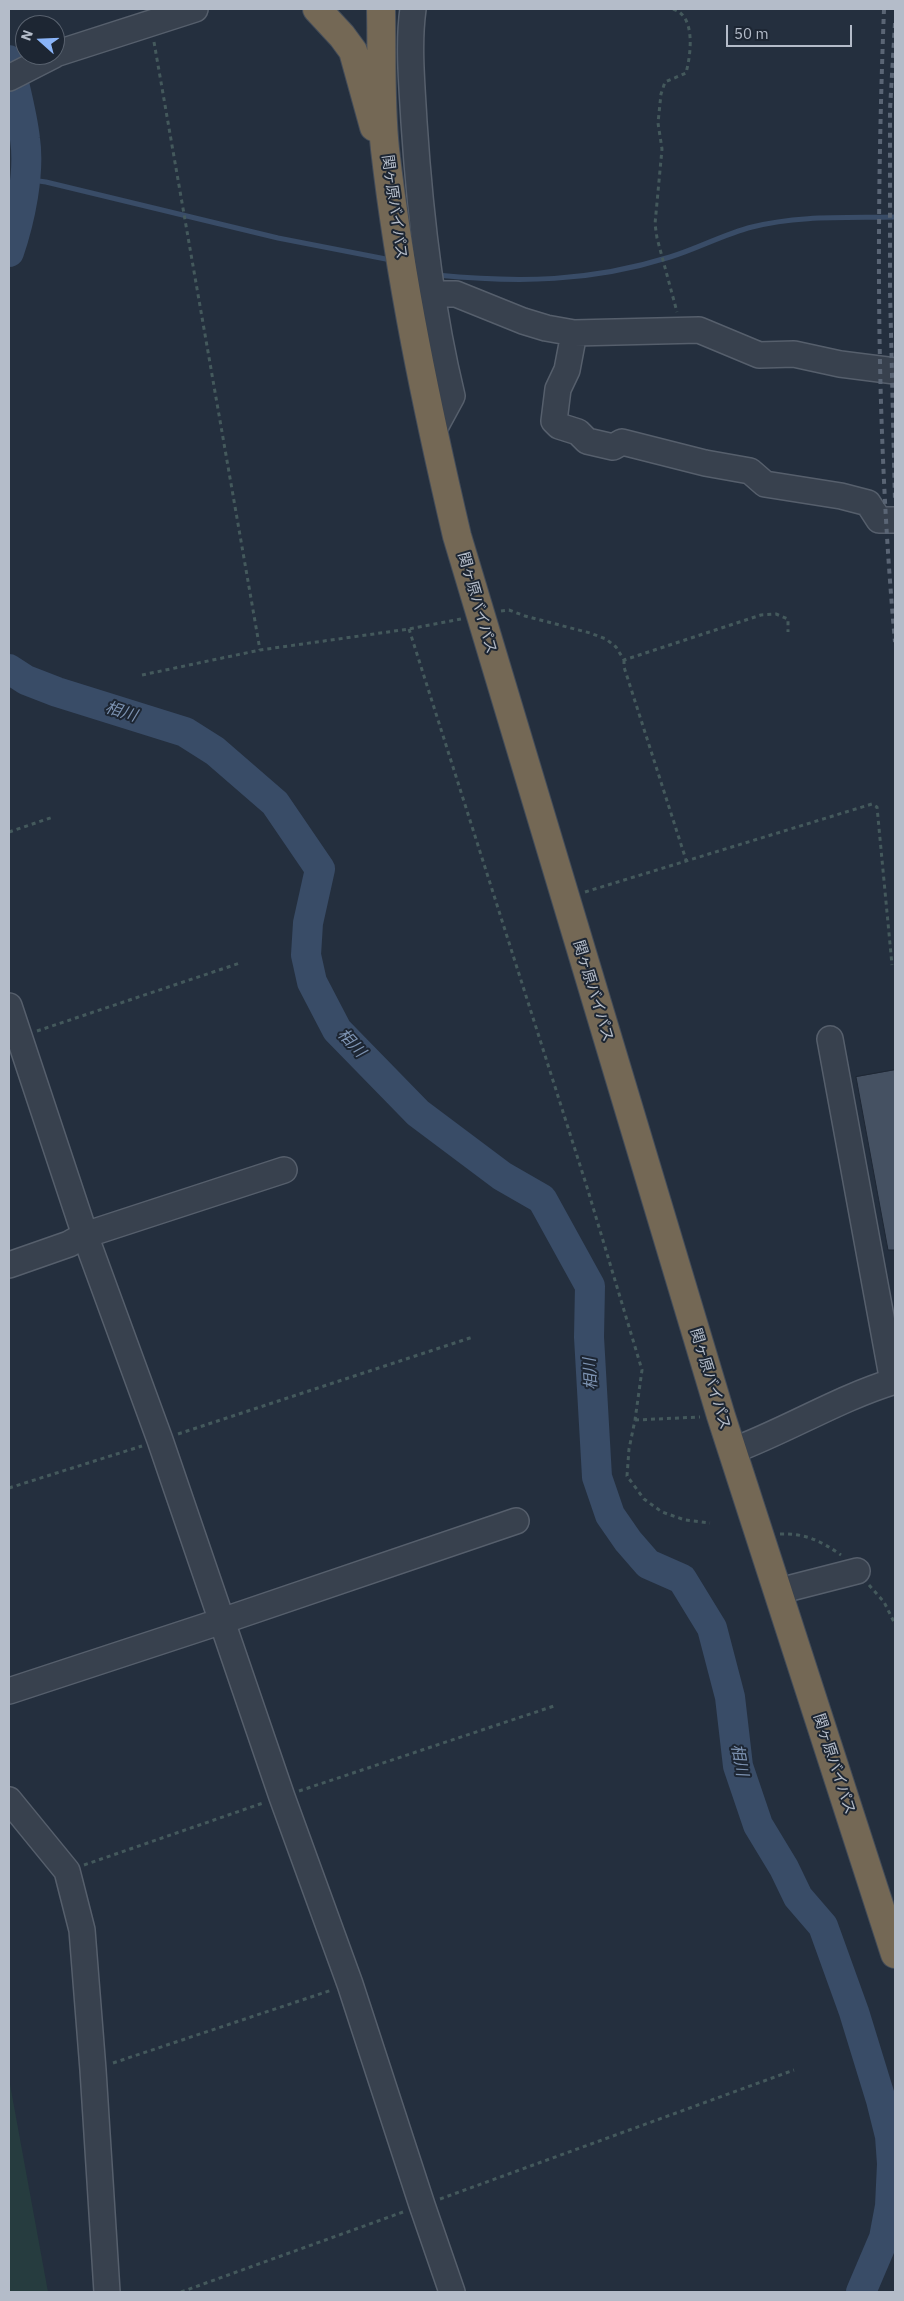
<!DOCTYPE html>
<html>
<head>
<meta charset="utf-8">
<style>
  body { margin:0 }
  #map { position:relative; width:904px; height:2301px; overflow:hidden; background:#242f3e; font-family:"IBM Plex Sans",sans-serif }
  canvas { display:block }
  .frame { position:absolute; inset:0; border:10px solid #b4bcc9; pointer-events:none }
  .north { position:absolute; left:15px; top:15px; width:50px; height:50px; box-sizing:border-box; background:#1d2633; border:1px solid #59626f; border-radius:50%; rotate:290deg; font-size:14px; font-weight:700; line-height:20px; text-align:center; color:#b4bcc9 }
  .north::after { content:''; display:block; margin:auto; width:18px; height:22px; background:#8ab4f8; clip-path:polygon(50% 0,100% 100%,50% 72%,0 100%) }
  .scale { position:absolute; left:726px; top:25px; width:126px; height:22px; box-sizing:border-box; border:2px solid #b4bcc9; border-top:0; padding-left:6px; font-size:15px; line-height:18px; white-space:nowrap; color:#b4bcc9; -webkit-text-stroke:4px #1d2633; paint-order:stroke }
</style>
</head>
<body>
<div id="map">
<canvas width="904" height="2301"></canvas>
<div class="frame"></div>
<div class="north">N</div>
<div class="scale">50 m</div>
</div>
<script>
const ctx = document.querySelector('canvas').getContext('2d');
ctx.lineJoin = 'round';
function fillPath(path, color) { ctx.fillStyle = color; ctx.fill(path, 'evenodd'); }
function stroke(path, color, width, dash) { ctx.strokeStyle = color; ctx.lineWidth = width; ctx.lineCap = dash ? 'butt' : 'round'; ctx.setLineDash(dash || []); ctx.stroke(path); }
function drawText(font, color, halo, rows, align = 'center') {
  ctx.font = font + ' "IBM Plex Sans","Noto Sans JP",sans-serif'; ctx.lineWidth = 4; ctx.setLineDash([]); ctx.textBaseline = 'middle'; ctx.strokeStyle = halo; ctx.fillStyle = color; for (const [text, x, y, turn = 0] of rows) {
    ctx.save(); ctx.translate(x, y); ctx.rotate((+turn || 0) * Math.PI / 180); ctx.textAlign = isNaN(turn) ? turn : align; if (halo) ctx.strokeText(text, 0, 0); ctx.fillText(text, 0, 0); ctx.restore();
  }
}
const green = new Path2D(`
  M9,2079l39,213h-39z`);
const stream = new Path2D(`
  M24,179l22,3 232,56 113,22
  M437,275c82,8 153,7 233,-18 27,-8 54,-23 82,-30 46,-12 96,-9 143,-10`);
const river = new Path2D(`
  M9,60c5,26 13,52 16,79 5,34 -5,81 -16,113
  M9,669l17,11 31,12 128,40 30,19 60,52 45,66 -12,54 -2,32 6,27 25,48 81,83 84,63 40,23 48,87 -1,51 8,140 13,38 18,26 20,23 34,15 30,49 18,69 8,69 20,59 26,43 14,29 25,29 31,86 27,88 9,36 2,28 -2,42 -6,32 -23,54`);
const building = new Path2D(`
  M895,1070v180h-7l-32,-173z`);
const path = new Path2D(`
  M673,9c23,7 18,45 13,64l-21,9 -4,12 -3,29 4,26 -7,75 2,14 20,74
  M154,42l106,608
  M501,611l8,-1 16,6 65,17 16,6 10,8 8,13 137,-45 15,-1 12,5v13
  M409,629l177,555 56,186 -7,50 -6,29 -2,27 17,23 18,13 23,8 25,3
  M624,660v7l63,196
  M142,675l118,-25 149,-21 52,-10
  M9,832l44,-15
  M585,892l287,-88 5,3 15,158
  M37,1031l203,-68
  M635,1420l65,-3
  M178,1434l295,-97
  M9,1488l133,-42
  M780,1534c25,-1 41,7 61,21
  M869,1585l15,17 11,22
  M299,1791l255,-85
  M84,1865l179,-62
  M113,2063l219,-73
  M440,2199l354,-129
  M181,2292l222,-80`);
const minor = new Path2D(`
  M413,9c-5,36 -1,76 1,113 6,92 16,184 38,274l-19,35
  M55,54l140,-45
  M9,78l45,-23
  M431,294h25l67,27 23,7 28,5 -7,37 -9,19 -4,32 5,5 19,6 9,9 26,6 9,-5 83,21 45,8 15,13 76,12 27,7 11,17h16
  M574,333l125,-3 60,25 35,-1 46,10 55,7
  M9,1006l76,229 75,205 122,357 68,187 72,221 30,87
  M830,1039l63,343
  M9,1265l60,-21 16,-9 199,-65
  M732,1451c56,-21 107,-53 163,-70
  M779,1591l78,-20
  M9,1691l213,-70 294,-100
  M9,1800l58,71 15,59 11,140 14,222`);
const highway = new Path2D(`
  M317,9l25,27 11,15 21,76
  M381,9c1,46 -1,94 4,140 15,130 42,259 72,387l264,880 174,538`);
const rail = new Path2D(`
  M884,9c-8,210 -8,423 11,633
  M895,23l-5,86v182l5,211`);
const streetNames = [
  ["関ヶ原バイパス",394,207,82],
  ["関ヶ原バイパス",477,603,74],
  ["関ヶ原バイパス",593,991,73],
  ["関ヶ原バイパス",710,1379,73],
  ["関ヶ原バイパス",834,1764,72]
];
const waterNames = [
  ["相川",121,712,17],
  ["相川",351,1043,47],
  ["相川",591,1374,-93],
  ["相川",739,1760,79]
];
fillPath(green, '#263c3f');
stroke(stream, '#394c67', 5);
stroke(river, '#394c67', 30);
fillPath(building, '#455162');
stroke(building, '#1f2835', 1);
stroke(minor, '#565f6c', 28);
stroke(highway, '#434c59', 30);
stroke(path, '#44595c', 3, [4, 4]);
stroke(minor, '#38414e', 25);
stroke(highway, '#746855', 28);
stroke(rail, '#5a6575', 4, [5, 5]);
drawText('15px', '#b4bcc9', '#1d2633', streetNames);
drawText('italic 16px', '#7c92b1', '#1d2633', waterNames);
</script>
</body>
</html>
